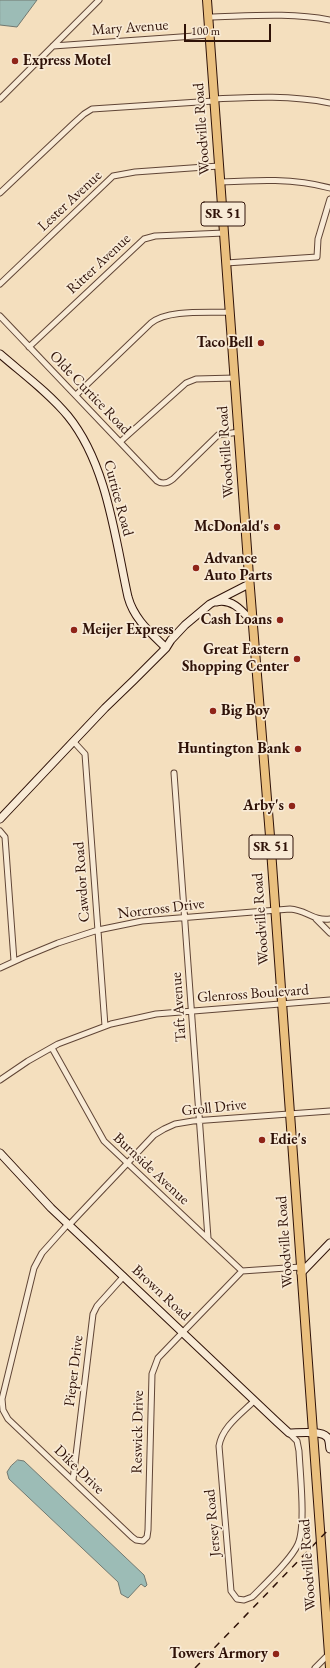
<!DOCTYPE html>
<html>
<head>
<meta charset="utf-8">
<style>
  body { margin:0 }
  #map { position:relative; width:330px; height:1668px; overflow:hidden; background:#f4dfbe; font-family:"EB Garamond",serif }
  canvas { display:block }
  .scale { position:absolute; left:184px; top:24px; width:87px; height:18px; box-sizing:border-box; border:2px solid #2f1208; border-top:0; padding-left:5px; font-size:12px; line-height:14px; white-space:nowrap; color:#2f1208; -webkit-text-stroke:3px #f8ead5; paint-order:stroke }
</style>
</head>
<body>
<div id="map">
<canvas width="330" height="1668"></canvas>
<div class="scale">100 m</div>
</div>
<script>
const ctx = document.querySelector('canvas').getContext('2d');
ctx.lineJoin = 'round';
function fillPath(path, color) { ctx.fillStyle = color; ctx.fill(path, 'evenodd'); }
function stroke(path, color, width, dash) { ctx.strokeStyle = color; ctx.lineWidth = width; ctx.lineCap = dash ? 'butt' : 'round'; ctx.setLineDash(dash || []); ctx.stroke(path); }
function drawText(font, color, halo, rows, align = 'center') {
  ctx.font = font + ' "EB Garamond",serif'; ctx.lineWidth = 3.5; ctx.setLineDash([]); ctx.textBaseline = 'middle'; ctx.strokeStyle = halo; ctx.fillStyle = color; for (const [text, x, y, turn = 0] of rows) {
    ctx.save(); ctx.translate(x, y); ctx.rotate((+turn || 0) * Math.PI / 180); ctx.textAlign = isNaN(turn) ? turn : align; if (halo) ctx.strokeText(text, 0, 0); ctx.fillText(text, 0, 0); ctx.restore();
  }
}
const water = new Path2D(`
  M0,0h37l-20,27 -17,-2z
  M18,1460l6,1 120,114 3,10 -2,2 -4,-3 -13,14 -7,-4 -3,-12 -109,-103 -2,-7 4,-6z`);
const street = new Path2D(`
  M208,17c41,-1 82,-5 122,3
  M53,46l156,-11
  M0,99l99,-99
  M214,99c39,-2 77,-4 116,4
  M220,182c37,-2 74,-4 110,6
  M0,193l74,-70 10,-9 8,-5 122,-8
  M226,263l91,-6 1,-18 12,-40
  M0,284l113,-108 22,-4 84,-6
  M0,316l157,165c6,4 11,2 16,-2l45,-44 21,-3
  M29,347l115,-108 11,-3 69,-3
  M76,395l75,-72c17,-14 57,-10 79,-11
  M120,442l66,-59 10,-4 39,-1
  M73,741l12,13 20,272
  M174,773l34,465
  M0,831l5,6 9,124
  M316,919l14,14
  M0,968l24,-11 34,-14 40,-13 44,-9 148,-12c17,1 22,12 40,10
  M52,1048l52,93 138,130
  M0,1080l28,-19 30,-17 53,-20 45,-10 174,-14
  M68,1224l-26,29 -8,15 -32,131 1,11 5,9 124,118 4,3 7,1 4,-4 1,-7 4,-156 6,-16 25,-26
  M69,1225l85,-90 10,-6 11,-5 18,-3 137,-10
  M183,1332l59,-61 59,-4
  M254,1401c-13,13 -32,26 -35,45l12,145 6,8 7,1 8,-3c13,-13 39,-37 46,-53 8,-18 2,-71 1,-93l-2,-10 -8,-8
  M73,1480l20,-166 4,-8 27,-30
  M315,1668l14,-14`);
const secondary = new Path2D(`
  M0,354c23,20 48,38 68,62 39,48 47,122 60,181 6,22 22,35 38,51
  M216,602c17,-4 27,10 37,21
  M0,819l105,-111 29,-28 32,-32 5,-8 14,-15 25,-21 39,-20
  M0,1153l51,55 226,214 12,11c9,0 32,-3 38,4 3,3 2,8 3,12
  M301,1273l29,-30`);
const primary = new Path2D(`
  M207,0l42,576 21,260 60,832`);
const rail = new Path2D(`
  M195,1668l135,-140`);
const markers = [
  [15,61,4,"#8f2418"],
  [261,343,4,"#8f2418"],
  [277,527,4,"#8f2418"],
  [196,568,4,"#8f2418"],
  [280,620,4,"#8f2418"],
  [74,630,4,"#8f2418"],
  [297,659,4,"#8f2418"],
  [213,711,4,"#8f2418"],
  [298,749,4,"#8f2418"],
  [292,806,4,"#8f2418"],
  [262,1140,4,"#8f2418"],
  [276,1654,4,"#8f2418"]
];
const shields = [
  [223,214,44],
  [271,847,44]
];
const shieldNames = [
  ["SR 51",223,214],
  ["SR 51",271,847]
];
const streetNames = [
  ["Mary Avenue",130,28,-4],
  ["Woodville Road",202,129,-94],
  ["Lester Avenue",70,201,-43],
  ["Ritter Avenue",99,264,-43],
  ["Olde Curtice Road",90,393,46],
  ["Woodville Road",226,452,-94],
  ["Curtice Road",118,498,75],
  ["Cawdor Road",82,882,-94],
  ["Norcross Drive",161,909,-7],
  ["Woodville Road",261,919,-94],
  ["Glenross Boulevard",253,994,-4],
  ["Taft Avenue",179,1007,-94],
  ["Groll Drive",214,1108,-6],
  ["Burnside Avenue",151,1169,43],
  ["Woodville Road",285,1242,-94],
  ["Brown Road",161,1293,43],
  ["Pieper Drive",74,1371,-83],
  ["Reswick Drive",138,1432,-89],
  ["Dike Drive",79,1470,44],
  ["Jersey Road",213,1523,-95],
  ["Woodville Road",308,1565,-94]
];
const poiNames = [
  ["Express Motel",23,61,"left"],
  ["Taco Bell",253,343],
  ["McDonald's",269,527],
  ["Advance",204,559,"left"],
  ["Auto Parts",204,576,"left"],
  ["Cash Loans",272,620],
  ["Meijer Express",82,630,"left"],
  ["Great Eastern",289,650],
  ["Shopping Center",289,667],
  ["Big Boy",221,711,"left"],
  ["Huntington Bank",290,749],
  ["Arby's",284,806],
  ["Edie's",270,1140,"left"],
  ["Towers Armory",268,1654]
];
fillPath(water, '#9cbcb6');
stroke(water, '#707870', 1);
stroke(street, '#604536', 7);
stroke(secondary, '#2f1208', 9);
stroke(primary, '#2f1208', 10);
stroke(street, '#f8ead5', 5);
stroke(secondary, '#f8ead5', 7);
stroke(primary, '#eac07f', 8);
stroke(rail, '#2f1208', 1.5, [7, 7]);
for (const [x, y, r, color] of markers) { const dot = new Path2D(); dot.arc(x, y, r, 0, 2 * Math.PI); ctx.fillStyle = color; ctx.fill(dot); stroke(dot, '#f8ead5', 1.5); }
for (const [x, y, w] of shields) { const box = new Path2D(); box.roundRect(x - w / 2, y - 12, w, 24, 3); ctx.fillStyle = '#f8ead5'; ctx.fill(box); stroke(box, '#2f1208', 1); }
drawText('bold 14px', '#2f1208', null, shieldNames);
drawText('15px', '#2f1208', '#f8ead5', streetNames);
drawText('bold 15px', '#2f1208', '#f8ead5', poiNames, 'right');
</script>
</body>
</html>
